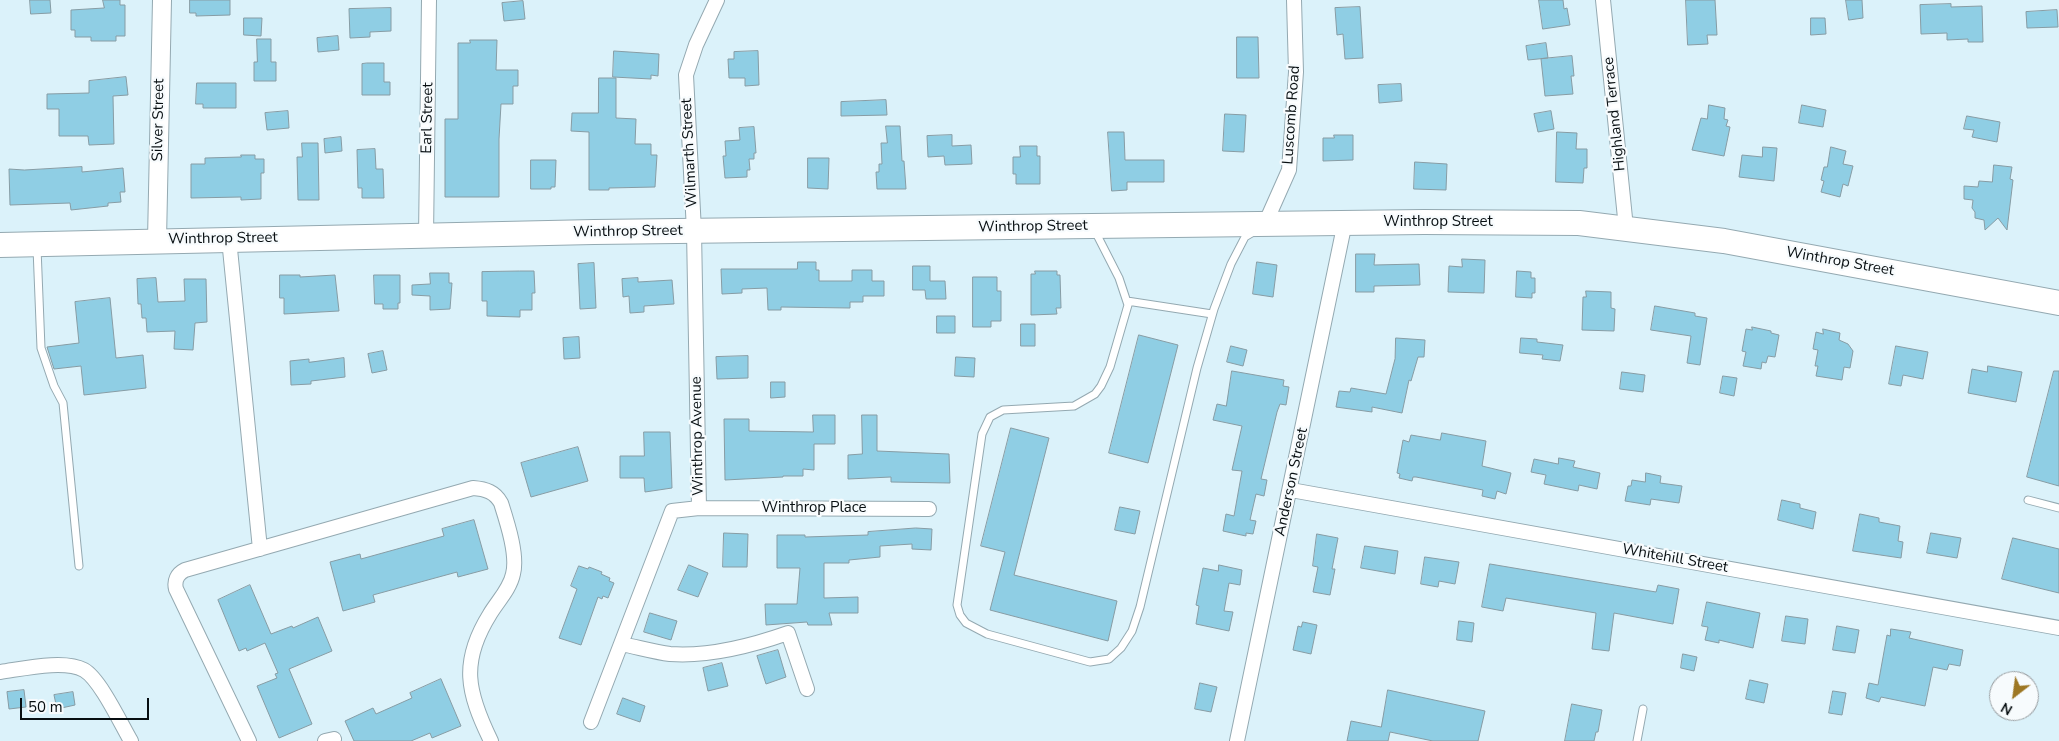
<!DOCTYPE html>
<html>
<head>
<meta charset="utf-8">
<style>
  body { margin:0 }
  #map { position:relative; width:2059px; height:741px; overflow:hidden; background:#dbf2fa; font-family:"Nunito Sans",sans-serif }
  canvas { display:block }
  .north { position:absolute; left:1989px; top:671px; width:50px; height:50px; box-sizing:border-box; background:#f7fbfd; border:1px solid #979c9f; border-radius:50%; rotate:210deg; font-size:14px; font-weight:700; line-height:20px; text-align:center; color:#070e11 }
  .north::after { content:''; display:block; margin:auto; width:18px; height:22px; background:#9d7724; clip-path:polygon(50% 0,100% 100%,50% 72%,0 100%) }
  .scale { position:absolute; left:20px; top:698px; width:129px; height:22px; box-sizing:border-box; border:2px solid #070e11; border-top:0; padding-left:6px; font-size:15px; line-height:18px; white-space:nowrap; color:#070e11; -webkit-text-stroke:4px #f7fbfd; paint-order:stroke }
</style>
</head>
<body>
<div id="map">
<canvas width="2059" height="741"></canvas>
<div class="north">N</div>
<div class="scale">50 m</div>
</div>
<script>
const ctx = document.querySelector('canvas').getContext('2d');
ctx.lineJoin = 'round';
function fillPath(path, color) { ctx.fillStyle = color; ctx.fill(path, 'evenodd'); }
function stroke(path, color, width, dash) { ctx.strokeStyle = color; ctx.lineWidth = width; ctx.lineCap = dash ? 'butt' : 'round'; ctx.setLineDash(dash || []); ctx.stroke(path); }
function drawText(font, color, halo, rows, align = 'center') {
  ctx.font = font + ' "Nunito Sans",sans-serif'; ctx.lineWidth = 4.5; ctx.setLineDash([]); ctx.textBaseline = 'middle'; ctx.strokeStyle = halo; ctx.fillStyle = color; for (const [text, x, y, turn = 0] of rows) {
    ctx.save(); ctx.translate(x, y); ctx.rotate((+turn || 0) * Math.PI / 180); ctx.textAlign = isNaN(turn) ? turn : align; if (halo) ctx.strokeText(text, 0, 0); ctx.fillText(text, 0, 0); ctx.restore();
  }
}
const building = new Path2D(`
  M30,0h20l1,13 -20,1z
  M103,0h17v5h5v31h-9v5h-25v-4h-16v-7h-4v-20l33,-2z
  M190,0h40v15l-34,1v-3h-6z
  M1539,0h24l1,9 3,-1 3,17 -27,4z
  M1686,0h29l2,35h-10l1,9 -20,1z
  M1846,0h16l1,18 -14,2z
  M523,1l2,18 -21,2 -2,-18z
  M1951,4v3l31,-1 1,36h-15v-3l-21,1v-7l-26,1 -1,-29z
  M1360,7l3,51 -18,1 -2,-25 -6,1 -2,-27z
  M391,8v23l-21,1v5l-20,1 -1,-29z
  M2057,10l1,17 -31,1 -1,-16z
  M244,18h18l-1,18 -17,-1z
  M1811,18h14l1,16 -15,1z
  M338,36l1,14 -21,2 -1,-14z
  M1237,37h21l1,41h-22z
  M257,39h14v23h5v19h-22v-19h3z
  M470,40h27l-1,30h22v16h-5v18h-12l-2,35v58h-54v-78h13v-76h12z
  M1546,43l2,15 -20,2 -2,-14z
  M614,51l45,3 -1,22 -7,-1v4l-38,-2z
  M758,51l1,34 -14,1v-8h-16l-1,-19h6v-7z
  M1572,56l2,20h-3l2,18 -28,2 -4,-37z
  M367,63h17v19h6v13h-28v-31z
  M126,77l2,18 -15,1 1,48 -25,1 -1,-9h-29v-27h-12v-15l42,-1v-12z
  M599,78h17v40l20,1 -1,25h16v11h6l-2,32 -46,1v2h-20v-58l-18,-1 1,-18h26z
  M197,83h39v25h-33v-4h-7z
  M1401,84l1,17 -23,2 -1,-18z
  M886,100l1,15 -46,1v-14z
  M1709,105l16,3 -1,11 4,1 -2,6 4,1 -6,29 -32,-6 9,-32 6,1z
  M1802,105l24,5 -3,17 -24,-4z
  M288,111l1,17 -22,2 -2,-17z
  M1551,111l3,18 -16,3 -4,-18z
  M1225,114l21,1 -2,37 -21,-1z
  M1967,116l33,6 -3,20 -25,-5 2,-7 -10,-1z
  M886,126h14l2,35h2l2,28h-29l-1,-17h3v-8h3l-1,-21h6z
  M754,127l2,26h-2v6h-5l1,11h-3v7l-22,1 -2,-22h3l-1,-15 15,-1 -1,-12z
  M1108,132h16l1,28h39v22h-37v8l-15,1z
  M1557,132l20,1 -1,16h11v19h-3l-1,15 -27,-1z
  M952,135v11l19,-1 1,19 -27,1 -1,-9 -16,1 -1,-21z
  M1334,135h19v25l-30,1v-23h11z
  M341,137l1,14 -17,2 -1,-14z
  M302,143h16l1,57h-21l-1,-43h5z
  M1020,146h17v10h3v28h-24v-10h-3v-17h7z
  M1763,147l14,1 -3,33 -35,-4 3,-22 20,2z
  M1831,147l15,4 -3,13 10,2 -5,20 -5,-2 -3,13 -19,-5 3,-11 -3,-1 3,-13h3z
  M375,149l1,20h7l1,29h-22v-10h-4l-1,-38z
  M241,155h14v4h9v14h-3v26l-20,1v-3l-50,1v-34h14v-6l36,-1z
  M808,158h21l-1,31 -20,-1z
  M531,160h25l-1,27h-4v2h-20z
  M1415,162l32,2 -1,26 -32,-1z
  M1994,165l18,2 -2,12 3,1 -6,50 -9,-12 -13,12 -1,-10 -9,-2v-6l-3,-4 1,-8 -9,-1v-13l14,1 1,-6 13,1z
  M82,167v5l41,-4 2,24h-5l1,10 -13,1v3l-37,4 -1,-7 -60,2 -1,-36 15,1z
  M1356,254h19l-1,11 45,-1 1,21 -46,1v6h-18z
  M1462,259l23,1 -1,33 -36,-1 1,-26 13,1z
  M798,262h18v8h3v11h33v-11h20v11h12v15h-21v6h-13v6l-69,-1v3h-13l-1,-22 -25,1v4l-20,1 -1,-25h76z
  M1257,262l20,3 -4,32 -20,-3z
  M594,263l2,45 -16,1 -2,-45z
  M913,266h17v15h15l1,18h-20l-1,-9h-12z
  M520,271h14l1,22h-3v17h-12v7l-33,-1v-15h-5v-29z
  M1035,271h22v4h3l1,33h-5l1,6 -26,1v-41h4z
  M1517,271l14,1v6h4v15h-3v5l-16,-1z
  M430,273h19v10h3l-2,26 -20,1v-14l-18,-1v-10l18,-1z
  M280,275h20v2l35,-2 4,36 -55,3v-16h-4z
  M374,275h26v28h-2v6h-15v-5h-8z
  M973,277h24v14h4v30h-10v6h-18z
  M156,278l2,24 27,-1 -1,-22h22l1,43 -12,1 -2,27 -19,-1 1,-18 -28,1 -1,-14h-4l-1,-14h-3l-1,-25z
  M638,278v4l34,-2 2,24 -30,2v6l-14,1 -1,-17 -6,1 -1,-18z
  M1586,291l25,1v16l4,1 -1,22 -32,-1 1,-33h3z
  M110,298l6,60 27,-3 3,33 -62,7 -3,-29 -27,3 -7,-22 32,-4 -4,-41z
  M1655,306l40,7v3l12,2 -7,47 -13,-2 4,-27 -40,-6z
  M937,316h18v17h-18z
  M1021,324h14v22h-14z
  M1752,327l19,4v2l8,2 -4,22 -7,-1 -2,7 -4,-1 -1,7 -18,-3 3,-14 -4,-1 4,-22 6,1z
  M1823,329l17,4 -1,7 9,4 5,7 -3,17 -6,-1 -2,13 -26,-4 2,-10h-3l3,-16 -5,-1 3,-17 7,2z
  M1139,335l39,10 -30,118 -39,-10z
  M579,337l1,21 -16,1 -1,-21z
  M1396,338l29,2 -1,17h-6l-7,24 -2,-1 -7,33 -30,-6v5l-36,-5 3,-16 11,1 1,-4 35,6 9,-35z
  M1521,338l16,1v3l26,3 -3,16 -18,-2 1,-4 -23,-2z
  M1231,346l16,4 -4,16 -16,-4z
  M1896,346l32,6 -5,27 -20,-4 -2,11 -12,-2z
  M383,351l4,19 -15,3 -4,-19z
  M748,356v22l-31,1 -1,-22z
  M956,357l19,1 -1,19 -19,-1z
  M344,358l1,19 -34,4v3l-20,1 -1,-24 19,-2v3z
  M1988,366l34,6 -6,30 -48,-9 4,-24 15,3z
  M1232,371l52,9 -1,6 6,1 -3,18 -6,-1 -3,8 -16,67 6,1 -3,16 -8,-2 -6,26 6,1 -3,13 -7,-1v3l-23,-5 3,-17 8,2 8,-45 -10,-1 10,-44 -29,-6 4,-16 9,2z
  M2054,371h5v115l-32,-9z
  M1622,372l23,3 -2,17 -23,-3z
  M1723,376l14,2 -3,18 -14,-3z
  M771,382h14v15l-14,1z
  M813,415h22v29h-21v26l-11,-1v7h-20v1l-58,3 -1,-61h25v12l64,1z
  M862,415h15v36l72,3 1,29 -59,-1v-5l-43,2v-24l14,-1z
  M1011,428l38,10 -35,137 103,26 -9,40 -118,-31 15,-58 -24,-6z
  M644,432h26l2,56 -27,4 -1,-14h-24v-22h24z
  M1442,433l44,8 -4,25 29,7 -5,21 -9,-3 -2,8 -13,-3 1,-6 -67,-13h-3l-1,4 -13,-3 1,-4 -3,-1 6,-33 6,2 2,-7 29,5z
  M578,447l10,34 -57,16 -10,-34z
  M1559,458l16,3 -2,6 27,6 -3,16 -18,-4 -1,6 -34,-7 2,-9 -15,-3 3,-13 24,5z
  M1646,473l15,3 -1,7 22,3 -3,17 -28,-4 -1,6 -25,-4 3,-15h3l1,-6 13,2z
  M1782,500l18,4v4l16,4 -3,17 -35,-9z
  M1120,507l20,4 -5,23 -20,-4z
  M1860,514l19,4v4l21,4 -2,15 5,1 -2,16 -48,-7z
  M474,520l14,49 -30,8 -1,-5 -84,23 2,7 -32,9 -13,-49 30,-8 1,5 83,-23 -2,-7z
  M916,528l16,1 -1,21 -19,-1v-5l-32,2v11l-31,3v3h-25v35l34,-1v16h-29l3,12h-24l-1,-3 -41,3 -1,-21h32l3,-36h-23v-33h28v2l63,-2v-3z
  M724,533l24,1 -1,33h-24z
  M1931,533l30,5 -4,20 -30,-5z
  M1317,534l21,4 -6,31h3l-5,26 -17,-3 5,-25 -5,-1z
  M2013,538l46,11v44l-57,-14z
  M1365,546l33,5 -3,23 -34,-6z
  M1425,557l34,5 -4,22 -16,-3 -1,6 -17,-3z
  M1490,564l166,28 2,-7 21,4 -6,35 -59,-11 -5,38 -17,-2 4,-36 -90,-15 -3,13 -21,-4z
  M689,565l19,8 -10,24 -20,-7z
  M1219,565l23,5 -2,15 -11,-2 -5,28 9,1 -4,19 -33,-7 3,-18 -3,-1 7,-37 15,3z
  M579,566l9,3 1,-2 13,5 -1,2 9,4 -1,3 5,2 -6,15 -5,-2 -1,3 -4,-2 -17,48 -22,-7 18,-49 -6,-3z
  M250,585l21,49 21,-8 1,2 25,-11 14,34 -43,18 23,55 -33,14 -22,-52 20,-8 -2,-4 3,-1 -13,-30 -18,8 -1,-3 -7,3 -21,-51z
  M1707,602l53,11 -7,35 -34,-8v3l-14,-3 3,-13 -6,-1z
  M650,613l27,8 -6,19 -27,-8z
  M1786,616l22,3 -3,25 -23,-3z
  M1459,621l15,2 -2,19 -15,-2z
  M1303,622l14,3 -6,29 -18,-4 5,-24 3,1z
  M1837,626l22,4 -4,23 -22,-3z
  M1891,629l20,3 -2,6 54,12 -3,16 -11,-2 -2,6 -14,-3 -8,39 -44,-9 -2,5 -13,-4 3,-15 9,2 9,-50 3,1z
  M778,650l8,27 -20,7 -9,-28z
  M1683,654l14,3 -3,14 -13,-3z
  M722,663l6,23 -20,5 -5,-23z
  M441,679l20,47 -29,12 -2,-5 -19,8h-57l-9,-20 28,-13 3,6 36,-16 -2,-5z
  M1750,680l18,4 -4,19 -18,-4z
  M1200,683l17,4 -6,25 -16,-3z
  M24,690l2,17 -17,2 -2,-17z
  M1388,690l97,21 -7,30h-45l-43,-9 -2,9h-41l4,-20 30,6z
  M1833,691l13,2 -4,22 -13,-2z
  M73,692l2,13 -18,4 -3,-14z
  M623,698l22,8 -5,16 -23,-8z
  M1572,704l30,6 -4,22h-2l-2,9h-29z`);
const service = new Path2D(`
  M1095,231l24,47 9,27 -18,62 -9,19 -6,8 -21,12 -71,4 -13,7 -8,17 -25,171 3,10 6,8 21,11 103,28 19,-3 12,-11 11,-17 8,-24 57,-239 17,-59 17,-45 14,-27 10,-6
  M37,248l4,100 13,38 9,17 16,163
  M1127,301l85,13
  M2028,500l31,8
  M1637,741l6,-32`);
const minor = new Path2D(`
  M1603,0l23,228
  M1265,224l24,-54 7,-98 -2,-72
  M426,237l3,-237
  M229,239l31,310
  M1291,490l768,138
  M699,508l230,1
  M621,644c16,3 33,8 49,10 40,3 81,-8 118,-21l19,56
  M0,672c22,-3 64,-13 84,-2 16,9 37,54 47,71
  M591,722l81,-211 27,-3 -5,-277 -8,-156 10,-30 21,-45
  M249,741l-73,-152c-2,-8 1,-15 9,-19l288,-82c13,1 22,4 28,15 6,19 17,52 12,71 -3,15 -16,28 -23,40 -30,48 -23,78 1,127
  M325,741l9,-2
  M1237,741l108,-519`);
const tertiary = new Path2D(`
  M157,240l5,-240`);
const trunk = new Path2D(`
  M0,245l594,-13 830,-10 155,1 145,18 335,62`);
const streetNames = [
  ["Highland Terrace",1615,114,-96],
  ["Luscomb Road",1292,115,-86],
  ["Earl Street",428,118,-89],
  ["Silver Street",159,120,-89],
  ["Wilmarth Street",690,153,-93],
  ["Winthrop Street",1438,222],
  ["Winthrop Street",1033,227,-1],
  ["Winthrop Street",628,232,-1],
  ["Winthrop Street",223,239,-1],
  ["Winthrop Street",1840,262,10],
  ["Winthrop Avenue",698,436,-91],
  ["Anderson Street",1292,482,-78],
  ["Winthrop Place",814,508],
  ["Whitehill Street",1675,559,10]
];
fillPath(building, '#8fcee4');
stroke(building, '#879ca4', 1);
stroke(service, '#94a9b1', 9);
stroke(minor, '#94a9b1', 16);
stroke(tertiary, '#94a9b1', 20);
stroke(trunk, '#94a9b1', 26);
stroke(service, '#fff', 7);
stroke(minor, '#fff', 14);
stroke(tertiary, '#fff', 18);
stroke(trunk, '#fff', 24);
drawText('15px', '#070e11', '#f7fbfd', streetNames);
</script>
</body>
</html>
